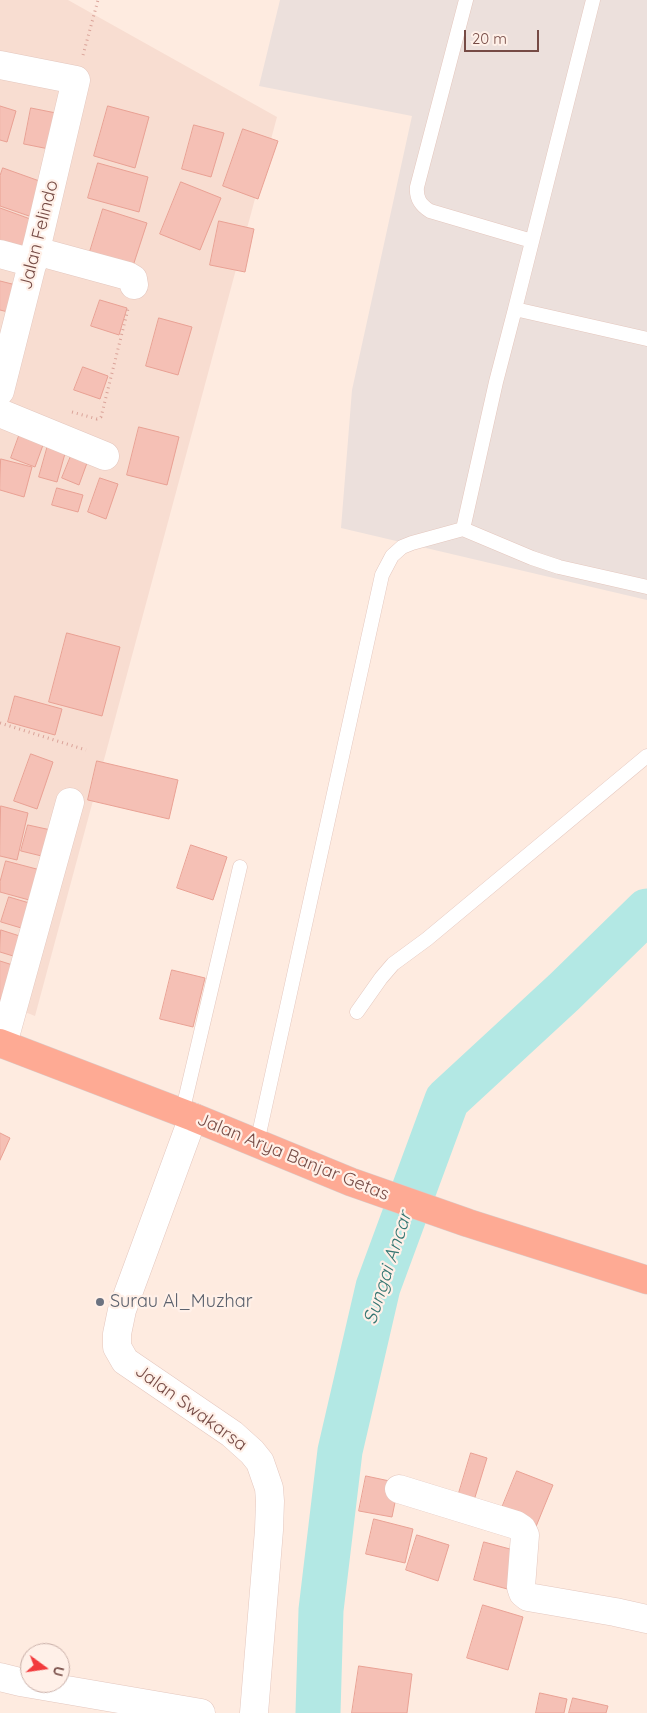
<!DOCTYPE html>
<html>
<head>
<meta charset="utf-8">
<style>
  body { margin:0 }
  #map { position:relative; width:647px; height:1713px; overflow:hidden; background:#feebe0; font-family:Quicksand,sans-serif }
  canvas { display:block }
  .north { position:absolute; left:20px; top:1643px; width:50px; height:50px; box-sizing:border-box; background:#fff0e8; border:1px solid #c8aea7; border-radius:50%; rotate:104deg; font-size:14px; font-weight:700; line-height:20px; text-align:center; color:#764b45 }
  .north::after { content:''; display:block; margin:auto; width:18px; height:22px; background:#f23b3d; clip-path:polygon(50% 0,100% 100%,50% 72%,0 100%) }
  .scale { position:absolute; left:464px; top:30px; width:75px; height:22px; box-sizing:border-box; border:2px solid #764b45; border-top:0; padding-left:6px; font-size:15px; line-height:18px; white-space:nowrap; color:#764b45; -webkit-text-stroke:4px #fff0e8; paint-order:stroke }
</style>
</head>
<body>
<div id="map">
<canvas width="647" height="1713"></canvas>
<div class="north">U</div>
<div class="scale">20 m</div>
</div>
<script>
const ctx = document.querySelector('canvas').getContext('2d');
ctx.lineJoin = 'round';
function fillPath(path, color) { ctx.fillStyle = color; ctx.fill(path, 'evenodd'); }
function stroke(path, color, width, dash) { ctx.strokeStyle = color; ctx.lineWidth = width; ctx.lineCap = dash ? 'butt' : 'round'; ctx.setLineDash(dash || []); ctx.stroke(path); }
function drawText(font, color, halo, rows, align = 'center') {
  ctx.font = font + ' Quicksand,sans-serif'; ctx.lineWidth = 4.5; ctx.setLineDash([]); ctx.textBaseline = 'middle'; ctx.strokeStyle = halo; ctx.fillStyle = color; for (const [text, x, y, turn = 0] of rows) {
    ctx.save(); ctx.translate(x, y); ctx.rotate((+turn || 0) * Math.PI / 180); ctx.textAlign = isNaN(turn) ? turn : align; if (halo) ctx.strokeText(text, 0, 0); ctx.fillText(text, 0, 0); ctx.restore();
  }
}
const residential = new Path2D(`
  M0,0h68l209,117 -242,899 -35,-14z`);
const industrial = new Path2D(`
  M280,0h367v600l-306,-72 11,-138 60,-274 -153,-30z`);
const river = new Path2D(`
  M318,1713l3,-103 19,-159 38,-164 69,-187 117,-108 83,-81`);
const building = new Path2D(`
  M0,106l16,5 -9,31 -7,-2z
  M108,106l41,11 -14,51 -41,-12z
  M31,108l30,6 -7,36 -30,-6z
  M194,125l30,8 -13,44 -29,-8z
  M243,129l35,12 -20,58 -35,-13z
  M98,163l50,14 -9,35 -51,-14z
  M3,168l42,15 -13,34 -32,-11v-30z
  M181,182l40,16 -21,52 -40,-16z
  M0,208l33,12 -13,37 -20,-7z
  M103,209l44,14 -15,46 -43,-14z
  M219,221l35,8 -9,43 -35,-7z
  M0,281l20,5 -8,27 -12,-3z
  M100,300l27,8 -8,27 -28,-9z
  M159,318l33,9 -14,48 -32,-9z
  M83,367l25,9 -8,23 -26,-9z
  M23,425l24,9 -12,33 -24,-9z
  M139,427l40,10 -12,48 -40,-10z
  M48,445l18,5 -9,32 -18,-5z
  M71,456l16,7 -8,22 -17,-7z
  M1,459l31,8 -8,30 -24,-7z
  M100,478l18,6 -12,35 -18,-7z
  M57,488l26,7 -5,17 -26,-7z
  M67,633l53,14 -18,69 -53,-14z
  M15,696l47,13 -7,26 -47,-13z
  M31,754l22,8 -16,47 -23,-8z
  M97,761l81,19 -9,39 -81,-19z
  M1,806l27,7 -11,47 -17,-4z
  M28,825l32,7 -6,27 -33,-8z
  M191,845l36,12 -14,43 -36,-12z
  M6,861l42,11 -8,31 -40,-11v-10z
  M9,897l27,8 -8,25 -27,-8z
  M1,930l28,9 -6,20 -23,-7z
  M0,961l19,6 -11,34 -8,-2z
  M172,970l33,8 -12,49 -33,-8z
  M0,1133l10,5 -10,22z
  M471,1453l16,5 -15,49 -16,-4z
  M517,1471l36,14 -18,44 -36,-14z
  M366,1476l33,7 -7,34 -33,-6z
  M374,1519l39,10 -8,34 -39,-9z
  M417,1535l32,10 -11,36 -32,-11z
  M484,1542l37,10 -10,38 -37,-10z
  M483,1605l40,12 -15,53 -41,-12z
  M359,1666l53,8 -5,39h-55z
  M540,1693l27,6 -3,14h-28z
  M573,1698l35,8 -2,7h-37z`);
const path = new Path2D(`
  M83,55l15,-55
  M72,412l25,7 4,-2 27,-108
  M0,723l86,27`);
const service = new Path2D(`
  M466,0l-49,187c-1,11 3,18 13,24l102,30
  M515,309l78,-309
  M463,529l33,-147 19,-73 132,30
  M357,1012l24,-34 12,-14 34,-25 220,-183
  M182,1113l58,-246
  M257,1143l125,-568 10,-19 10,-9 10,-4 51,-14 69,29 27,9 88,20`);
const minor = new Path2D(`
  M0,65l76,15 -37,157 -39,154
  M36,251l92,25 5,3 1,6
  M0,254l33,9
  M0,413l105,43
  M3,1044l67,-242
  M193,1117l-71,193 -5,24v13l8,14 107,73 20,18 8,10 9,26 1,13 -1,29 -15,183
  M399,1489l117,36 6,4 3,6 -4,52 2,6 5,4 87,15 32,7
  M0,1677l20,5 181,31`);
const trunk = new Path2D(`
  M0,1043l193,74 158,65 117,41 179,57`);
const markers = [
  [100,1302,5,"#6b7280"]
];
const streetNames = [
  ["Jalan Felindo",39,235,-76],
  ["Jalan Arya Banjar Getas",293,1157,22],
  ["Jalan Swakarsa",191,1408,36]
];
const worshipNames = [
  ["Surau Al_Muzhar",110,1302]
];
const waterNames = [
  ["Sungai Ancar",388,1268,-72]
];
fillPath(residential, '#f8ddd1');
fillPath(industrial, '#ece0dc');
stroke(river, '#b3e8e4', 45);
fillPath(building, '#f5c0b5');
stroke(building, '#e9a194', 1);
stroke(service, '#e4c7be', 15);
stroke(minor, '#e4c7be', 29);
stroke(trunk, '#d9cdcb', 29);
stroke(path, '#daa399', 3, [1, 4]);
stroke(service, '#fff', 14);
stroke(minor, '#fff', 28);
stroke(trunk, '#feaa94', 28);
for (const [x, y, r, color] of markers) { const dot = new Path2D(); dot.arc(x, y, r, 0, 2 * Math.PI); ctx.fillStyle = color; ctx.fill(dot); stroke(dot, '#fff0e8', 2); }
drawText('18px', '#764b45', '#fff0e8', streetNames);
drawText('18px', '#5b616d', '#fff0e8', worshipNames, 'left');
drawText('italic 19px', '#357672', '#fff0e8', waterNames);
</script>
</body>
</html>
